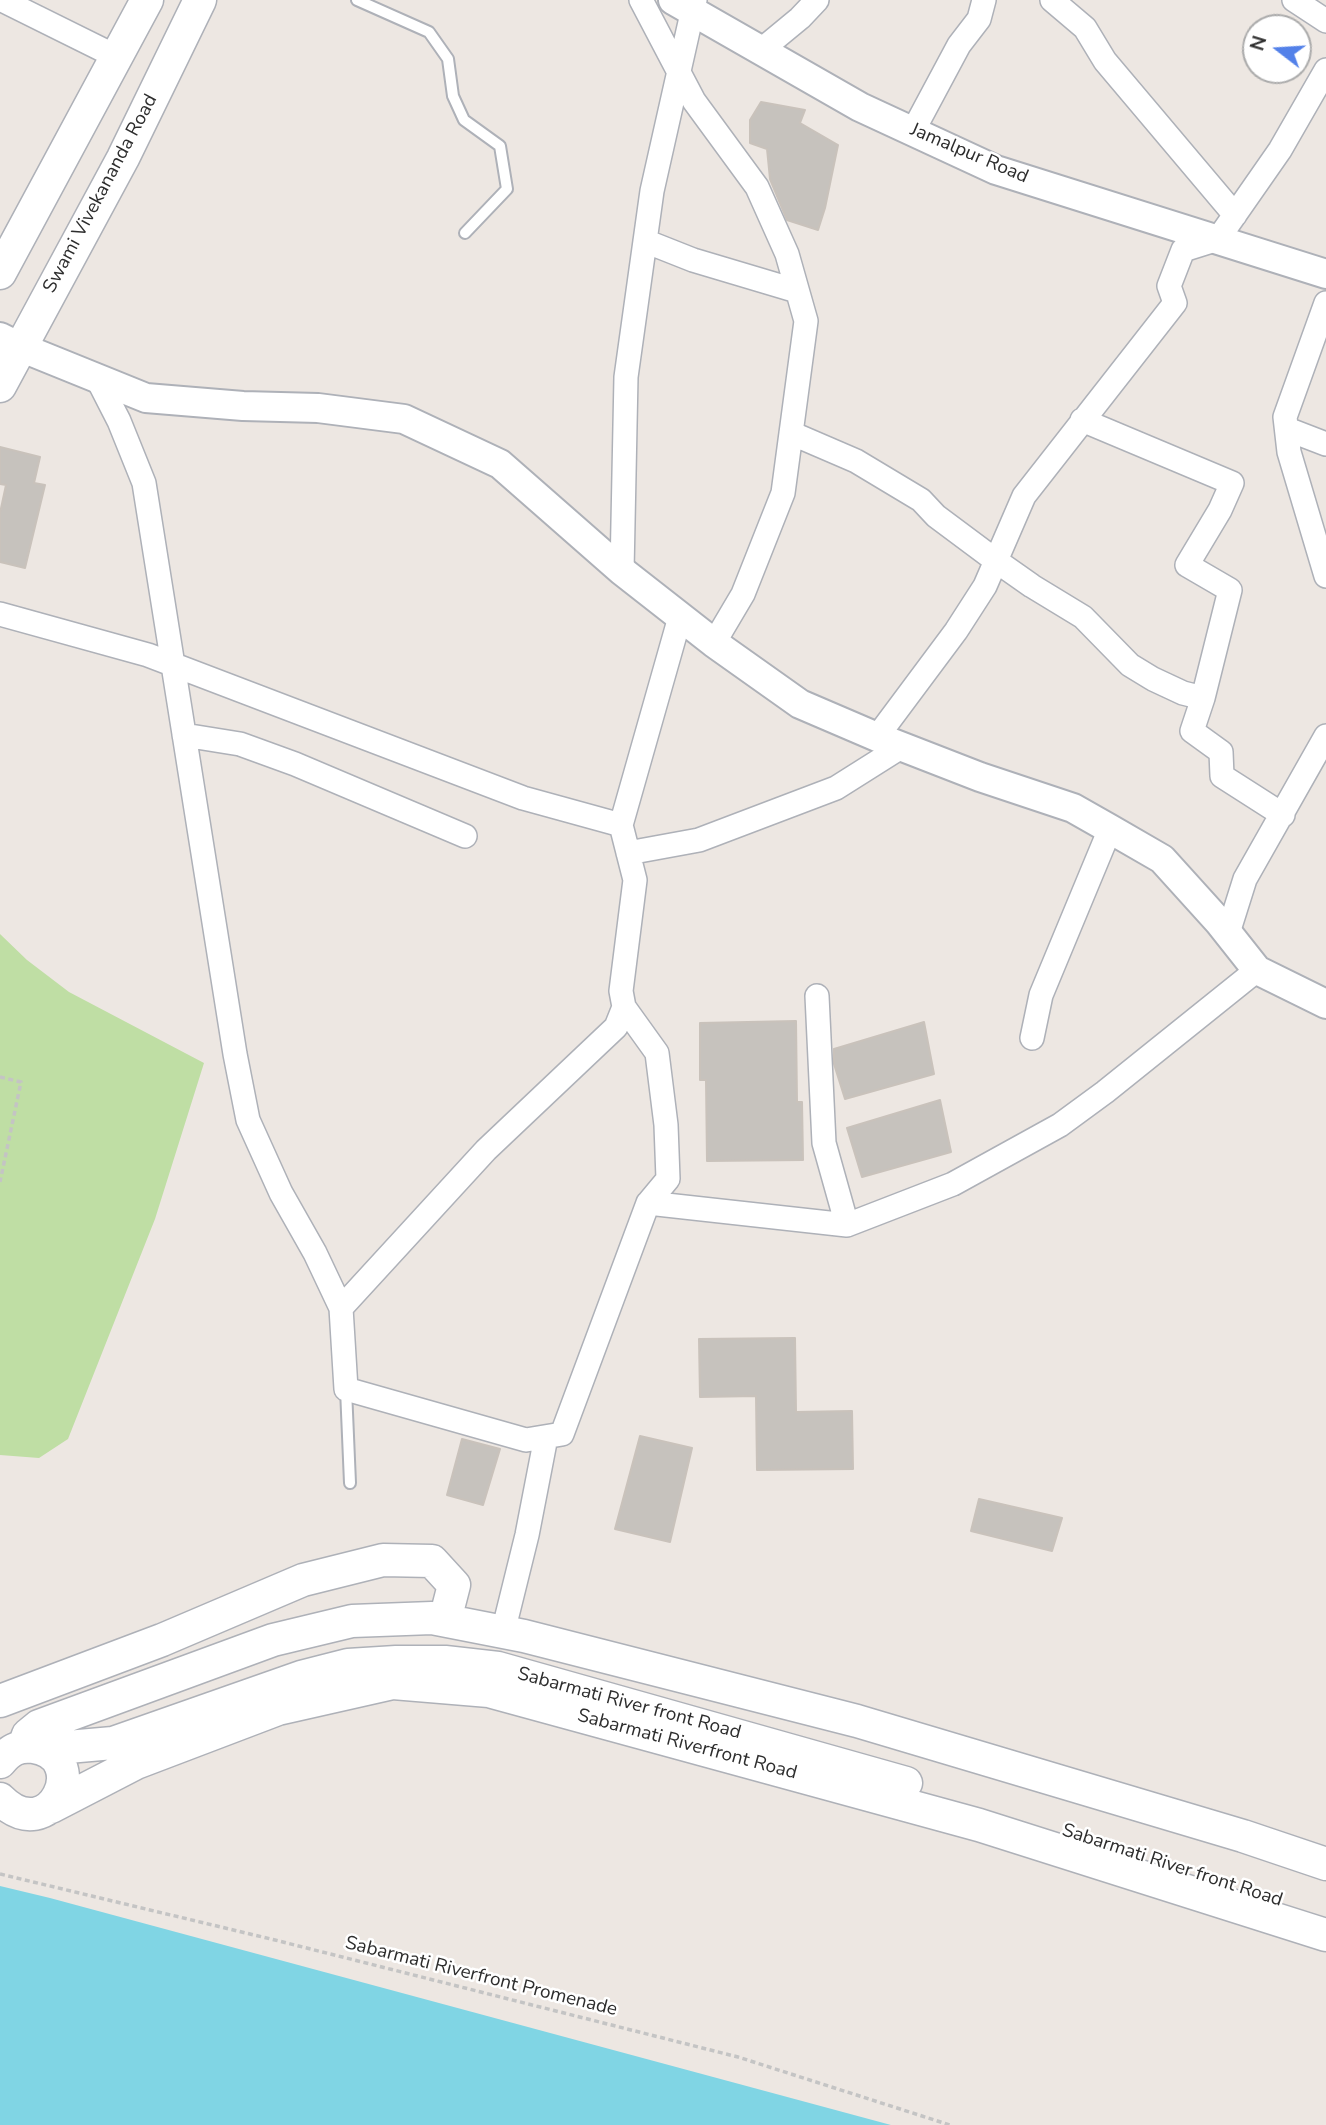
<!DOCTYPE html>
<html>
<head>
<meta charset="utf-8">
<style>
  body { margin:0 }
  #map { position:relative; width:1326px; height:2125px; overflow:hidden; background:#ede7e2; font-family:"Nunito Sans",sans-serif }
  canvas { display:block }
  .north { position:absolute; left:1242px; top:14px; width:70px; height:70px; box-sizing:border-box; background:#fff; border:2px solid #ababab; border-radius:50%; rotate:287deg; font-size:19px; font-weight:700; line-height:28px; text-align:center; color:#2d2d2d }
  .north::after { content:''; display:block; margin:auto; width:24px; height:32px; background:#5381e9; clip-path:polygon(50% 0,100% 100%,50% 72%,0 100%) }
</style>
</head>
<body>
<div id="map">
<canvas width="1326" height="2125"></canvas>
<div class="north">N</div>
</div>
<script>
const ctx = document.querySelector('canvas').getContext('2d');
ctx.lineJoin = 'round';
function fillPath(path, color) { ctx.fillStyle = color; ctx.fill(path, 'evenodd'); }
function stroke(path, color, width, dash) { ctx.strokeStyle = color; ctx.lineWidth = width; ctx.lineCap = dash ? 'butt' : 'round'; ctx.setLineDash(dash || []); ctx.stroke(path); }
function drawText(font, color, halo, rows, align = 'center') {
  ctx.font = font + ' "Nunito Sans",sans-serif'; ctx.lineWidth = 5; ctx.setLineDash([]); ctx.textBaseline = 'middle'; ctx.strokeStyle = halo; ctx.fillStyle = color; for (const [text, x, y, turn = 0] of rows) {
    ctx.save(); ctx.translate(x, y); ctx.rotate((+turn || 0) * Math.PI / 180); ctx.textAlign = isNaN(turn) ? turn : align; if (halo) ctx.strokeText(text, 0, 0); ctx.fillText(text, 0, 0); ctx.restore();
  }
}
const green = new Path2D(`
  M0,934l27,26 42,32 135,71 -49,156 -87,220 -29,19 -39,-3z`);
const water = new Path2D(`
  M0,1886l50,12 841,227h-891z`);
const building = new Path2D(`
  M761,102l44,8 -5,13 38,22 -13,63 -7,22 -31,-10 -17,-41 -3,-30 -17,-6v-23z
  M0,447l40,10 -6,26 11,2 -20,83 -25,-6v-49l6,-28 -6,-1z
  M796,1021l1,81h5l1,58 -96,1 -1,-81h-6v-57z
  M924,1022l10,52 -89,25 -11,-35v-15z
  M940,1100l11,52 -89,25 -15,-49z
  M795,1338l1,74 56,-1 1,58 -96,1 -1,-74 -56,1 -1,-58z
  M640,1436l52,12 -22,94 -55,-13z
  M462,1439l38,10 -17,56 -36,-10z
  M979,1499l83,19 -10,33 -81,-20z`);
const path = new Path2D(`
  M0,1077l21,5 -21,100
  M0,1874l275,66 463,117 212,68`);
const service = new Path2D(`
  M357,0l72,32 19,27 5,37 11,24 36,26 7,43 -42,44
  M346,1389l4,94`);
const minor = new Path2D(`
  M2,0l115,57
  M641,0l53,101 63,86 30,67 19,67 -23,172 -40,101 -29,49
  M1052,0l33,28 20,33 130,154
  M1294,0l32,21
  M760,51l40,-33 17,-18
  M913,131l46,-86 20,-26 5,-19
  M645,241l48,19 104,31
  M1326,303l-41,114 4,35 37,124
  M97,378l22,43 25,62 91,571 13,66 33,73 34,60 26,55 5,81 180,51 36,-6 86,-231 20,-24 -2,-54 -9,-72 -33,-46 -3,-16 14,-111 -14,-55
  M1082,420l150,63 -12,27 -33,55 43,25 -27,108 -11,33 29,21 1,24 61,39
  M1287,429l39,15
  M791,433l65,28 65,39 15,16 59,44 37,26 51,31 47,48 23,14 30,14 20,5
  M622,571l4,-194 26,-186 43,-191
  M0,614l148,41 375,143 98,27 59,-208
  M184,735l56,9 55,20 170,72
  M877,737l79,-106 29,-45 39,-90 151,-193 -6,-17 14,-36 35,-11 62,-89 46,-80
  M628,853l71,-13 137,-52 65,-41
  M1228,933l17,-54 81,-143
  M1032,1038l9,-43 69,-166
  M648,1203l199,22 -23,-82 -7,-147
  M847,1225l106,-41 107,-59 45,-33 152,-122
  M341,1308l145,-158 130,-123 8,-20
  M503,1632l24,-97 19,-98`);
const tertiary = new Path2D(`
  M673,0l187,107 136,63 330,104
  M0,337l20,10 126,51 97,8 75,2 86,11 96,45 122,107 92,72 86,61 77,33 103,40 93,31 37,21 52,30 57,63 38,48 69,34`);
const secondary = new Path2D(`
  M0,273l147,-273
  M0,386l123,-228 77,-158
  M0,1701l162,-61 141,-60 80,-20 49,1 22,24 -9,35
  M24,1746l4,-11 11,-9 234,-86 79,-19 80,-3 92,18 333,85 386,115 83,28
  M45,1749l68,-6 188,-66 47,-12 48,-3h49l53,6 408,115
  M0,1762c9,-11 18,-17 33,-15 61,9 18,103 -33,52
  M51,1807l85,-44 142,-54 115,-26 96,8 490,134 347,110`);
const streetNames = [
  ["Jamalpur Road",969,154,23],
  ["Swami Vivekananda Road",101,194,-62],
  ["Sabarmati River front Road",629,1704,15],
  ["Sabarmati Riverfront Road",687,1745,15],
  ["Sabarmati River front Road",1172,1866,18],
  ["Sabarmati Riverfront Promenade",481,1977,14]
];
fillPath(green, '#bfdea4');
fillPath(water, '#80d5e4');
fillPath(building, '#c6c2bd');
stroke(building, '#c9c2bb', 2);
stroke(service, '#aeb1b8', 14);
stroke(minor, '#aeb1b8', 26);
stroke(tertiary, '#aeb1b8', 32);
stroke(secondary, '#aeb1b8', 35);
stroke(path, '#c4c4c4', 3.5, [5, 3.5]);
stroke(service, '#fff', 10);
stroke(minor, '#fff', 23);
stroke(tertiary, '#fff', 28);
stroke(secondary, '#fff', 32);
drawText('19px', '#2d2d2d', '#fff', streetNames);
</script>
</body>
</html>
